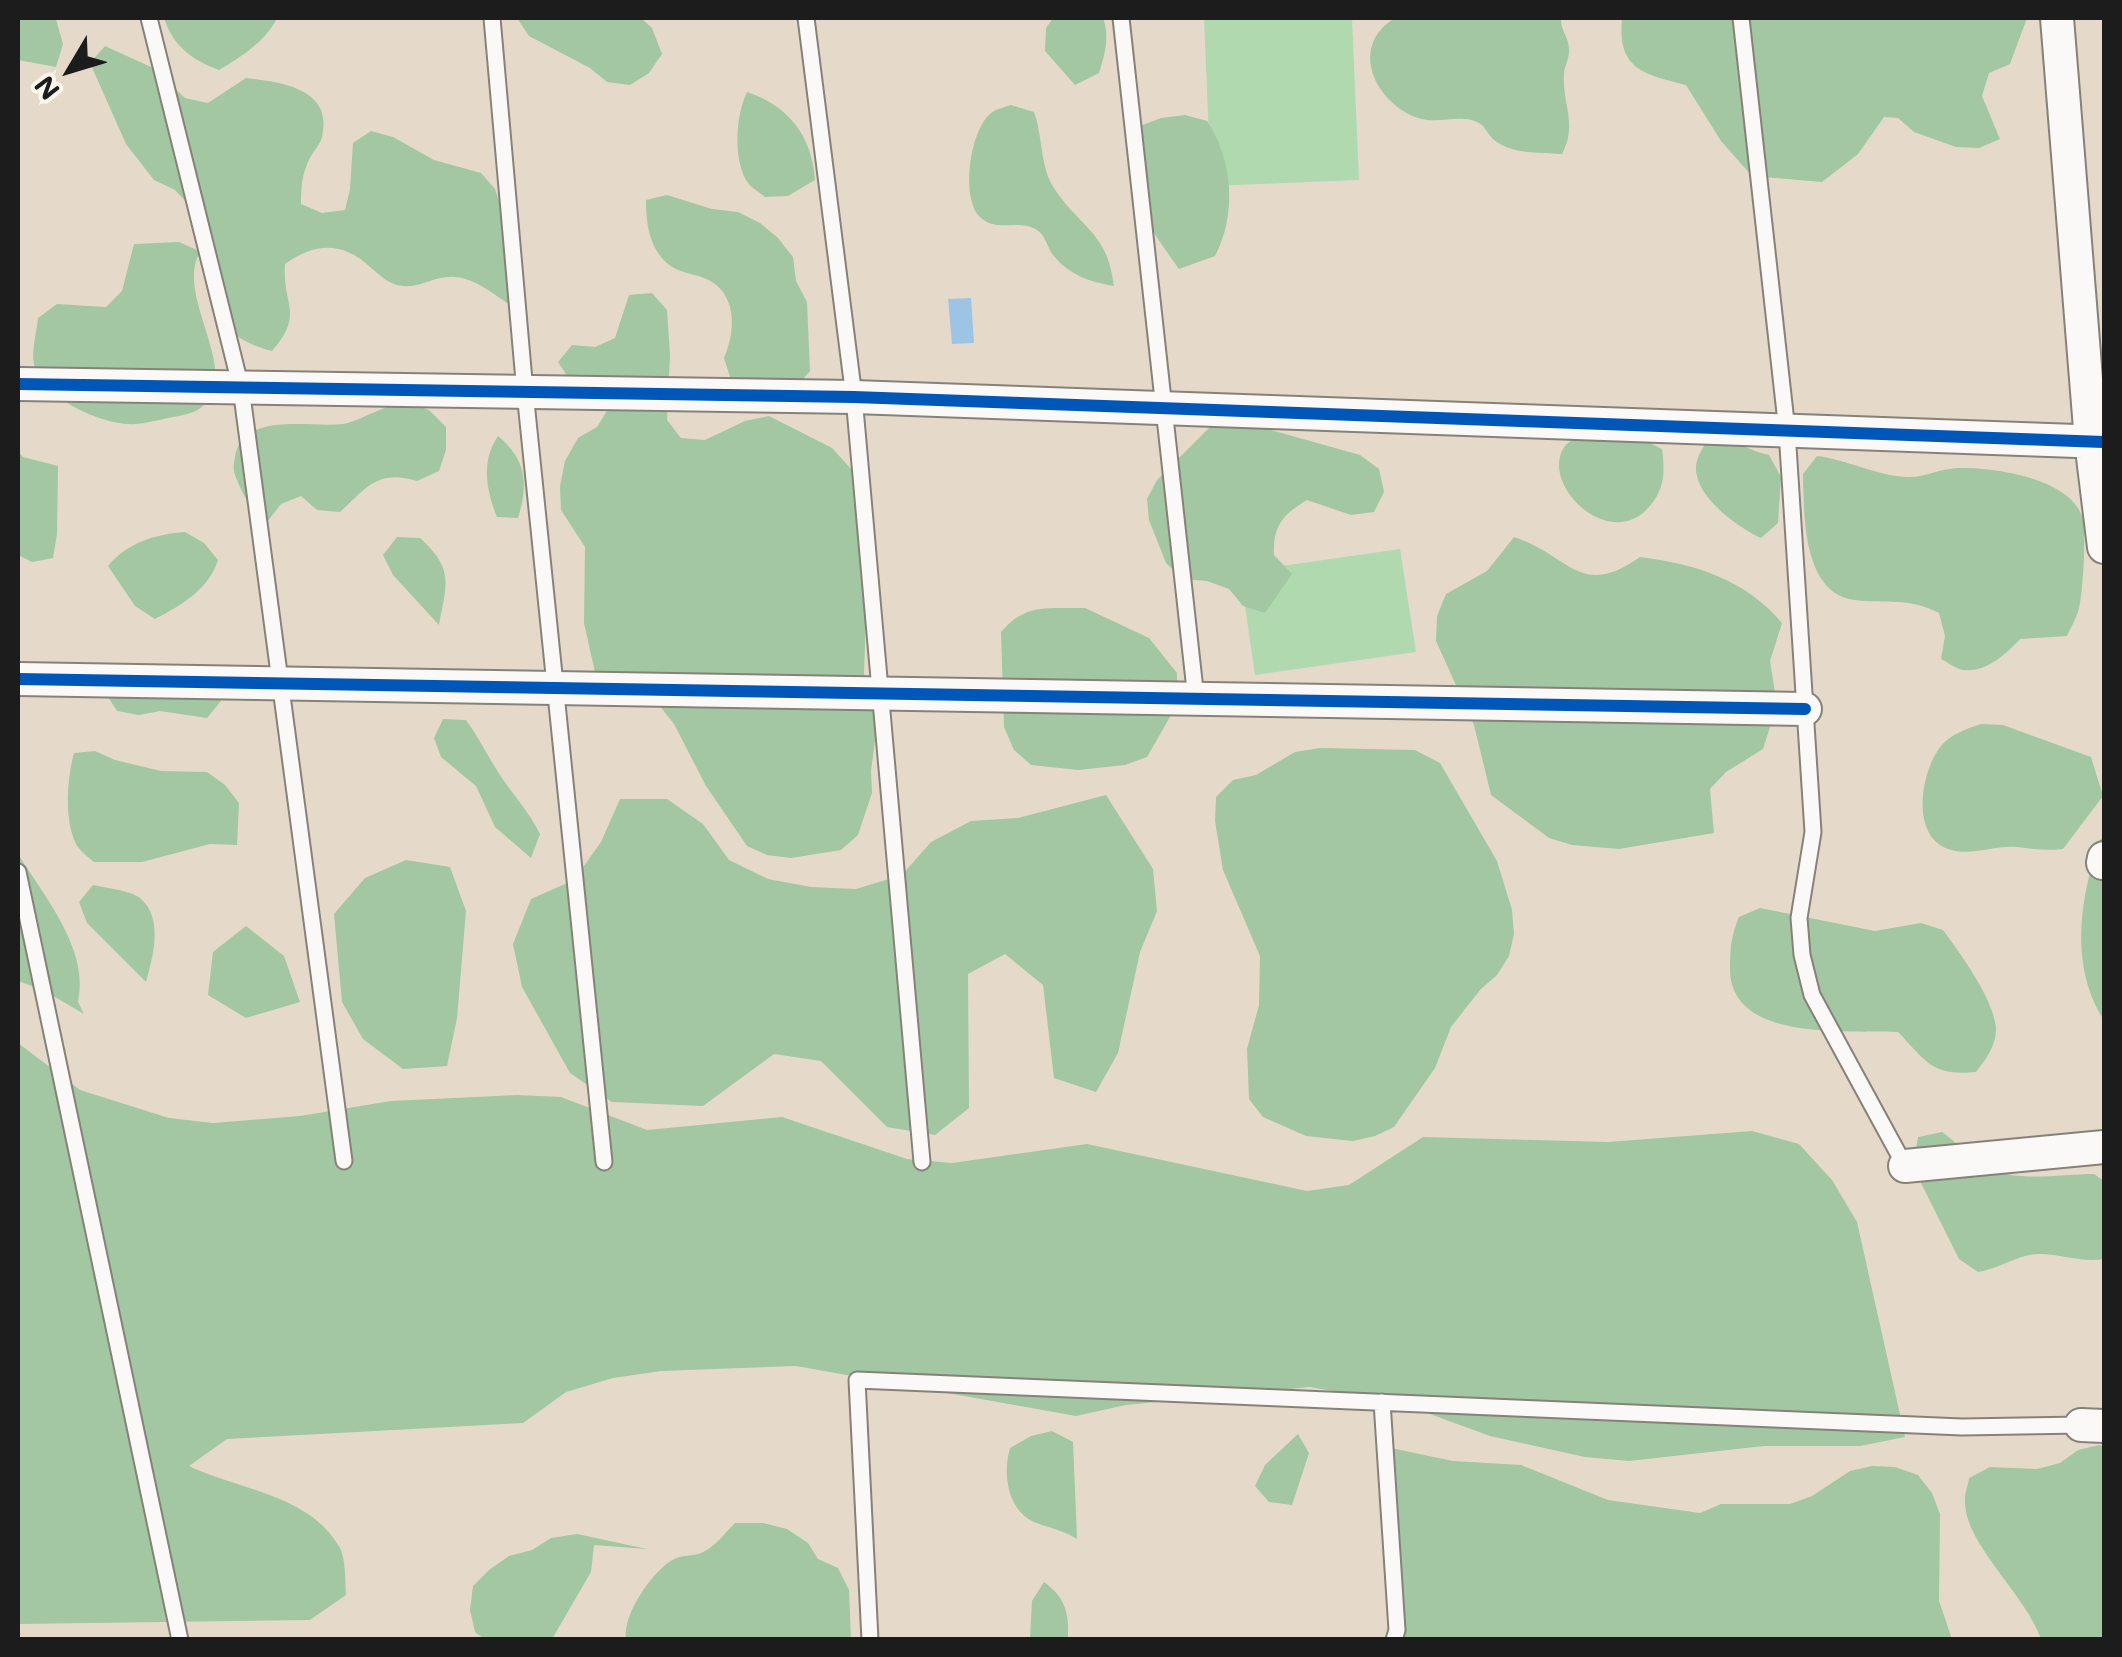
<!DOCTYPE html>
<html>
<head>
<meta charset="utf-8">
<style>
  body { margin:0 }
  #map { position:relative; width:2122px; height:1657px; overflow:hidden; background:#e5dac9; font-family:Mali,sans-serif }
  canvas { display:block }
  .frame { position:absolute; inset:0; border:20px solid #1c1c1c; pointer-events:none }
  .north { position:absolute; left:20px; top:20px; width:100px; height:100px; -webkit-text-stroke:8px #fbf7ec; paint-order:stroke; rotate:232deg; font-size:28px; font-weight:700; line-height:40px; text-align:center; color:#1c1c1c }
  .north::after { content:''; display:block; margin:auto; width:35px; height:45px; background:#1c1c1c; clip-path:polygon(50% 0,100% 100%,50% 72%,0 100%) }
</style>
</head>
<body>
<div id="map">
<canvas width="2122" height="1657"></canvas>
<div class="frame"></div>
<div class="north">N</div>
</div>
<script>
const ctx = document.querySelector('canvas').getContext('2d');
ctx.lineJoin = 'round';
function fillPath(path, color) { ctx.fillStyle = color; ctx.fill(path, 'evenodd'); }
function stroke(path, color, width, dash) { ctx.strokeStyle = color; ctx.lineWidth = width; ctx.lineCap = dash ? 'butt' : 'round'; ctx.setLineDash(dash || []); ctx.stroke(path); }
const green = new Path2D(`
  M1204,18h148l7,162 -148,6z
  M1400,549l16,103 -161,23 -15,-103z`);
const forest = new Path2D(`
  M18,18l38,1 7,25 -7,23 -38,-7z
  M164,18h113c-11,23 -36,39 -58,52 -27,-10 -46,-24 -55,-52z
  M517,18h124l11,10 10,26 -13,19 -19,12 -23,-3 -17,-14 -61,-32z
  M1053,18h50c7,18 2,36 -4,55l-24,12 -30,-34 1,-23z
  M1395,18h166c-1,11 8,20 8,31 1,7 -4,16 -5,24 -2,32 14,51 -2,81 -22,-2 -49,1 -68,-14 -5,-4 -9,-14 -15,-17 -17,-10 -41,2 -61,-5 -43,-15 -70,-72 -23,-100z
  M1622,18h405l-17,46 -21,9 -7,23 18,43 -21,9 -23,-1 -42,-15 -16,-14 -14,-1 -26,37 -36,28 -70,-6 -31,-35 -35,-56c-42,-11 -69,-15 -64,-67z
  M105,46l46,21 34,31 23,5 38,-25c34,4 88,10 76,59 -2,8 -8,13 -12,21 -8,15 -9,29 -9,46l21,9 23,-3 5,-21 3,-46 18,-12 22,6 41,23 47,13 14,16 29,89 -12,28c-21,-13 -44,-35 -71,-28 -11,2 -27,10 -38,8 -14,-1 -23,-11 -33,-19 -28,-26 -55,-24 -85,-3 -3,41 20,50 -13,87 -61,-16 -55,-48 -73,-97 -21,39 32,106 12,142 -9,16 -22,18 -38,21 -15,3 -32,8 -46,7 -30,-2 -86,-27 -93,-60 -3,-13 3,-33 4,-46l19,-14 49,3 16,-16 12,-47 45,-2 20,9 -6,-42 -18,-19 -21,-10 -28,-36 -36,-81z
  M747,92c42,14 65,44 68,88l-27,16 -23,1c-6,-5 -15,-10 -19,-17 -13,-24 -10,-65 1,-88z
  M1011,105l23,7c9,25 6,55 20,76 26,40 54,44 60,98 -24,-4 -45,-11 -61,-31 -6,-8 -7,-19 -16,-25 -19,-12 -41,4 -58,-14 -18,-20 -9,-85 11,-102 5,-5 15,-7 21,-9z
  M1185,115l22,6c26,39 30,94 8,135l-36,13c-33,-48 -64,-83 -39,-143l21,-8z
  M667,195l45,14 26,3 22,11 18,15 15,19 3,24 11,21 3,69 -15,17 -64,-8 -7,-22c12,-27 14,-67 -20,-80 -13,-5 -25,-5 -36,-14 -19,-16 -22,-41 -22,-64z
  M652,293l15,17 3,45 -3,65 14,18 24,2 40,-19 24,-5 63,32 30,33 6,72 -4,121 16,29 -9,68 1,22 -14,42 -17,15 -50,8 -24,-3 -20,-9 -41,-60 -32,-62 -15,-19 -45,-20 -19,-13 -11,-49 1,-76 -24,-37 -1,-24 5,-25 13,-23 19,-11 13,-21 -39,-24 -13,-20 14,-17 23,2 20,-9 14,-43z
  M408,402l21,8 17,17v23l-7,21 -22,10c-39,-12 -50,6 -77,31l-23,-2 -16,-14 -20,8 -14,18c-16,-12 -22,-23 -30,-42 -4,-9 -4,-13 -2,-23 7,-46 76,-29 108,-33 21,-4 38,-19 65,-22z
  M1221,416l139,39 19,14 5,23 -10,20 -23,3 -44,-15c-25,15 -34,26 -33,55l18,19 -27,39 -22,-7 -14,-17 -22,-8 -24,-2 -17,-16 -17,-43 -2,-21 10,-19z
  M1584,432h43l35,17c3,23 3,40 -13,58 -40,46 -111,-24 -84,-61 4,-5 14,-10 19,-14z
  M498,436c28,23 31,48 20,82l-21,-1c-11,-28 -16,-56 1,-81z
  M1709,438c32,0 32,11 60,17l12,22 -3,46 -17,15c-22,-10 -59,-37 -64,-62 -4,-15 5,-27 12,-38z
  M18,452l5,5 35,9 -1,68 -4,24 -21,4 -14,-7z
  M1817,456c31,4 58,19 89,21 18,1 35,-9 53,-9 34,-1 110,10 123,48 5,13 1,77 -3,92 -2,9 -8,19 -12,28l-47,3c-14,15 -34,34 -57,31 -7,-1 -16,-8 -22,-11l4,-23 -6,-23c-31,-16 -51,-9 -84,-13 -53,-6 -51,-87 -52,-126z
  M185,532l19,11 14,17c-9,29 -36,45 -63,59l-20,-13 -27,-40c19,-23 47,-32 77,-34z
  M397,537l23,1c34,31 27,45 19,87l-46,-50 -10,-20z
  M1514,537c56,18 65,63 126,20 55,7 105,22 142,66l-12,38 7,44 -14,44 -37,23 -16,17 4,44 -95,16 -47,-4 -23,-7 -58,-43 -17,-70 -38,-84 1,-25 9,-22 41,-23z
  M1085,608l64,30 28,35v22l-7,22 -23,40 -22,8 -47,5 -47,-5 -17,-15 -10,-23 -3,-95c26,-30 47,-23 84,-24z
  M206,684l15,17 -14,17 -47,-7 -21,4 -22,-4 -12,-19z
  M443,719l23,1c14,19 24,41 38,61 13,18 26,33 36,53l-9,24 -36,-31 -19,-41 -35,-29 -7,-19z
  M1981,724l22,1 88,32 12,39 -40,53c-17,2 -29,0 -46,-2 -23,-2 -47,10 -69,2 -38,-14 -27,-78 -7,-103 10,-12 25,-17 40,-22z
  M1320,748l95,2 25,13 57,98 15,49 2,24 -5,22 -12,19 -17,15 -29,37 -16,41 -41,59 -19,9 -22,5 -47,-5 -43,-19 -14,-18 -2,-50 12,-44 1,-49 -37,-86 -8,-49 1,-24 17,-17 23,-5 39,-23z
  M95,751l20,9 46,11 46,1 18,13 14,18 -2,42 -27,-1 -68,18h-48c-6,-5 -14,-11 -18,-18 -12,-25 -9,-65 -2,-91z
  M1106,795l47,74 4,42 -17,41 -22,101 -22,39 -42,-14 -11,-93 -38,-31 -37,20 1,134 -34,27 -48,-8 -66,-66 -47,-7 -71,52 -91,-4 -42,-29 -48,-86 -9,-43 18,-45 43,-19 27,-38 19,-43h47l36,25 26,36 39,19 43,8 45,2 46,-14 29,-33 40,-21 47,-3z
  M2104,836v184c-35,-54 -24,-123 -4,-180z
  M18,854c26,42 72,96 60,148l6,12 -41,-24 -25,-9z
  M406,860l44,7 16,44 -9,107 -10,48 -44,3 -40,-30 -21,-37 -8,-88 31,-36z
  M93,885c13,3 36,5 47,13 24,20 13,59 6,84l-59,-59 -8,-21z
  M1760,908l115,23 46,-8 22,7c17,23 52,71 53,99 0,17 -10,30 -20,43 -45,4 -49,-10 -78,-40 -51,-2 -168,10 -168,-63 0,-20 1,-33 9,-52z
  M246,926l38,30 16,46 -54,16 -38,-23 5,-43z
  M18,1043l62,47 89,28 44,5 87,-7 91,-15 126,-6 44,2 86,33 135,-13 125,42 45,4 135,-19 220,47 42,-6 74,-48 185,5 144,-11 47,13 33,36 25,42 48,215 -45,9h-96l-135,15 -44,-4 -95,-21 -90,-33 -90,-16 -184,18 -50,11 -280,-50 -135,5 -48,7 -47,14 -43,31 -296,16 -38,27c49,24 121,28 151,82 6,12 5,33 6,47l-36,25 -292,4z
  M1942,1132c15,10 27,26 43,35 29,16 76,7 109,7l10,7v78c-23,4 -42,-5 -64,-5 -22,0 -38,14 -62,18l-19,-13 -39,-78 -6,-22 4,-22z
  M1052,1431l21,11 4,97c-13,-8 -23,-10 -38,-15 -31,-10 -37,-49 -29,-76l21,-12z
  M1298,1434l11,19 -17,52 -23,-3 -14,-16 10,-21z
  M2099,1445l5,1v193h-63c-15,-44 -76,-95 -76,-137 -1,-8 3,-16 4,-24l21,-11 47,2 23,-6 18,-13z
  M1391,1448l62,13 68,4 87,35 92,13 21,-9h69l22,-8 38,-25 22,-5 23,1 23,8 14,18 8,21 -1,87 13,38h-553z
  M735,1523h28l24,6 21,14 10,16 20,9 11,22 2,49h-225c-4,-24 27,-69 48,-80 10,-5 23,-2 31,-8 11,-6 21,-19 30,-28z
  M577,1534l70,15 -53,-4 -3,27 -39,67h-68l-9,-7 -5,-22 3,-24 16,-16 20,-14 23,-6 19,-12z
  M1044,1582c22,16 25,31 24,57h-38l2,-38z`);
const water = new Path2D(`
  M971,298l3,45 -22,1 -4,-45z`);
const service = new Path2D(`
  M149,18l92,370 103,773
  M492,18l33,374 79,770
  M806,18l48,379 68,765
  M1121,18l75,681
  M1741,18l46,413 18,278 8,123 -14,86 3,37 10,40 93,171
  M18,872l162,768
  M1382,1402l15,228 -3,10
  M870,1640l-13,-260 1105,47 119,-2`);
const minor = new Path2D(`
  M2057,18l34,423 13,106
  M18,384l836,13 1250,45
  M18,679l1787,30
  M2103,863l1,-5
  M1905,1166l199,-19
  M2081,1425l23,1`);
const cycleway = new Path2D(`
  M18,384l836,13 1250,45
  M18,679l1787,30`);
fillPath(green, '#b0d9af');
fillPath(forest, '#a2c7a2');
fillPath(water, '#9dc4e4');
stroke(service, '#868179', 19);
stroke(minor, '#868179', 36);
stroke(service, '#fbf9f7', 15);
stroke(minor, '#fbf9f7', 32);
stroke(cycleway, '#0057b8', 12);
</script>
</body>
</html>
